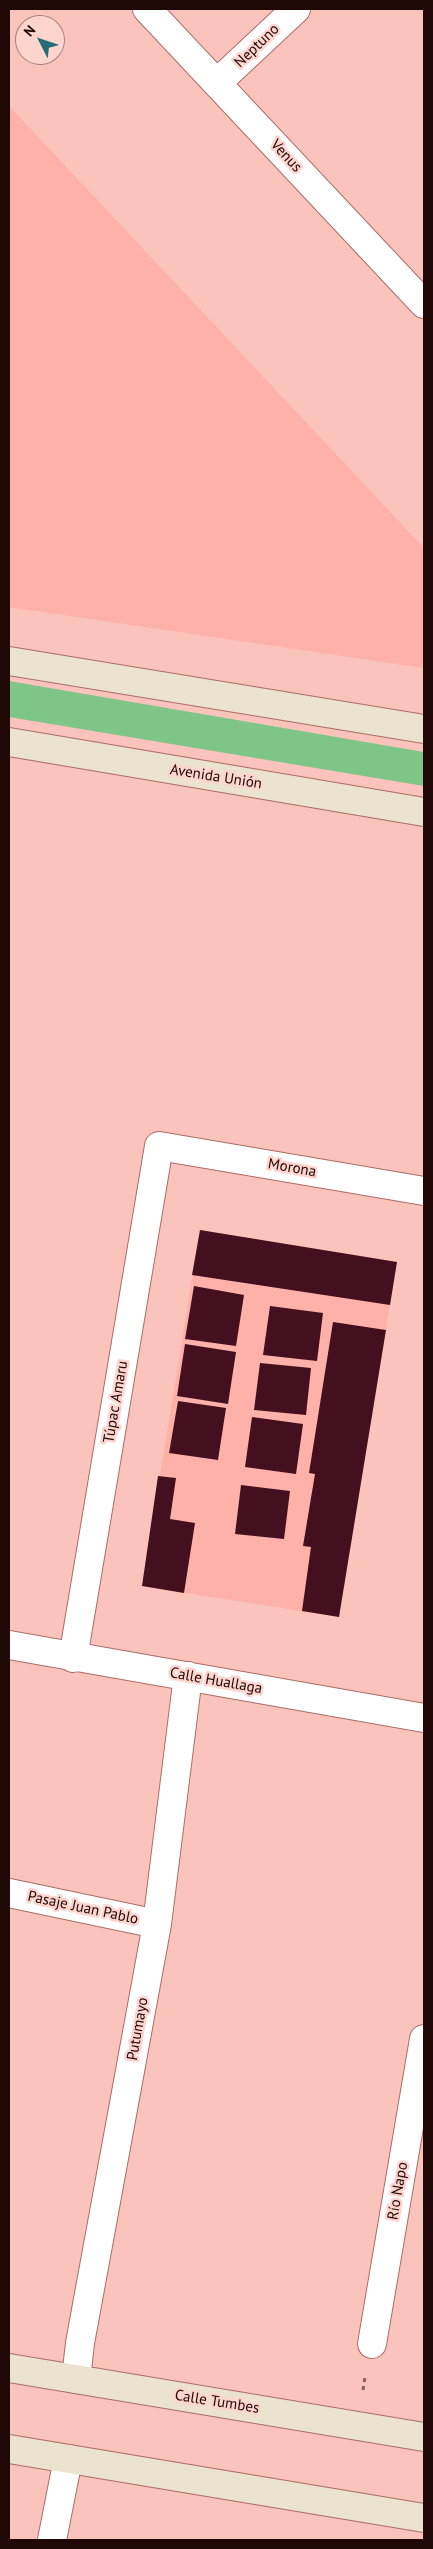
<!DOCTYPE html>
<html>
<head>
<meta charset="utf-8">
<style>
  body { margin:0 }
  #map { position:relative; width:433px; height:2549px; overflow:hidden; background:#fac3bb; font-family:"PT Sans",sans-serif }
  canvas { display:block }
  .frame { position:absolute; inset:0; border:10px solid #1f0806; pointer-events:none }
  .north { position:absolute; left:15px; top:15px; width:50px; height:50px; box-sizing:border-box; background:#fed4ce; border:1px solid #a5827e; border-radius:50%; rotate:311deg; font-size:14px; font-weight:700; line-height:20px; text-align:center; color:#1f0806 }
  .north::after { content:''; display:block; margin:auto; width:18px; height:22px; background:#236d77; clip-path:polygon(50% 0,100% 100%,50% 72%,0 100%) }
</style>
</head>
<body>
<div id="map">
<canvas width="433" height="2549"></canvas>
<div class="frame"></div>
<div class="north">N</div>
</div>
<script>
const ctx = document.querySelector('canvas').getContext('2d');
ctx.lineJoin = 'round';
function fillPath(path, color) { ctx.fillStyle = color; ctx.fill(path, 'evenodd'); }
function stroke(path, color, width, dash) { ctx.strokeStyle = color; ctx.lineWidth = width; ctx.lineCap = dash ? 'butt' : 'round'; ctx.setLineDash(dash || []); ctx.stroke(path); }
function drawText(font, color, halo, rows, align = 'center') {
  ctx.font = font + ' "PT Sans",sans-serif'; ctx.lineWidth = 5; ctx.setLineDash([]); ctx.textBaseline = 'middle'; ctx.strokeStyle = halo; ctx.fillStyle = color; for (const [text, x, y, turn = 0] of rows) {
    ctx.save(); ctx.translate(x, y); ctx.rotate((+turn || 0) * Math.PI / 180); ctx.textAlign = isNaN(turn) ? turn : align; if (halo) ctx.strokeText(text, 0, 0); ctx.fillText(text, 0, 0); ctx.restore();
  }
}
const built = new Path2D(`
  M9,106l415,442v120l-415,-61z
  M200,1230l197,32 -58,355 -197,-31z`);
const green = new Path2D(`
  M9,681l415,71v34l-415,-69z`);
const building = new Path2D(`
  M200,1230l197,32 -7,43 -198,-30z
  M194,1286l50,9 -8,51 -51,-7z
  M270,1306l53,7 -6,48 -54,-6z
  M333,1322l53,8 -47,287 -37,-6 9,-64 -8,-1 12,-72 -6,-1z
  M185,1344l51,8 -8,52 -51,-8z
  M260,1363l51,5 -5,47 -52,-5z
  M178,1401l48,7 -8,52 -49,-7z
  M252,1417l51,7 -7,50 -51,-7z
  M158,1476l18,2 -6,41 25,4 -11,70 -42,-7z
  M241,1485l49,6 -6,48 -49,-5z`);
const path = new Path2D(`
  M363,2390l2,-13`);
const street = new Path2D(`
  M147,9l277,295
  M218,82l78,-73
  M9,1645l415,73
  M73,1658l86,-512 265,45
  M9,1893l148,31
  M372,2344l52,-305
  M76,2379l4,-36 77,-419 31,-248
  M52,2540l16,-81`);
const secondary = new Path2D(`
  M9,661l415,68
  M9,742l415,70
  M9,2368l415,69
  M9,2449l415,69`);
const streetNames = [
  ["Neptuno",257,46,-44],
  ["Venus",286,156,47],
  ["Avenida Unión",216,777,9],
  ["Morona",292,1168,10],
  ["Túpac Amaru",116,1402,-80],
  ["Calle Huallaga",216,1681,10],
  ["Pasaje Juan Pablo",83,1908,12],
  ["Putumayo",138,2029,-80],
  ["Río Napo",398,2191,-80],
  ["Calle Tumbes",217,2402,9]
];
fillPath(built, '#feb1a8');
fillPath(green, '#80c588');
fillPath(building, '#440f1e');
stroke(street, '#ac6e66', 30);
stroke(secondary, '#ac6e66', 30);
stroke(path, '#86605c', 3, [4, 4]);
stroke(street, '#fff', 28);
stroke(secondary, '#ebe2cf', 28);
drawText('15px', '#1f0806', '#fed4ce', streetNames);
</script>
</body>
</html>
